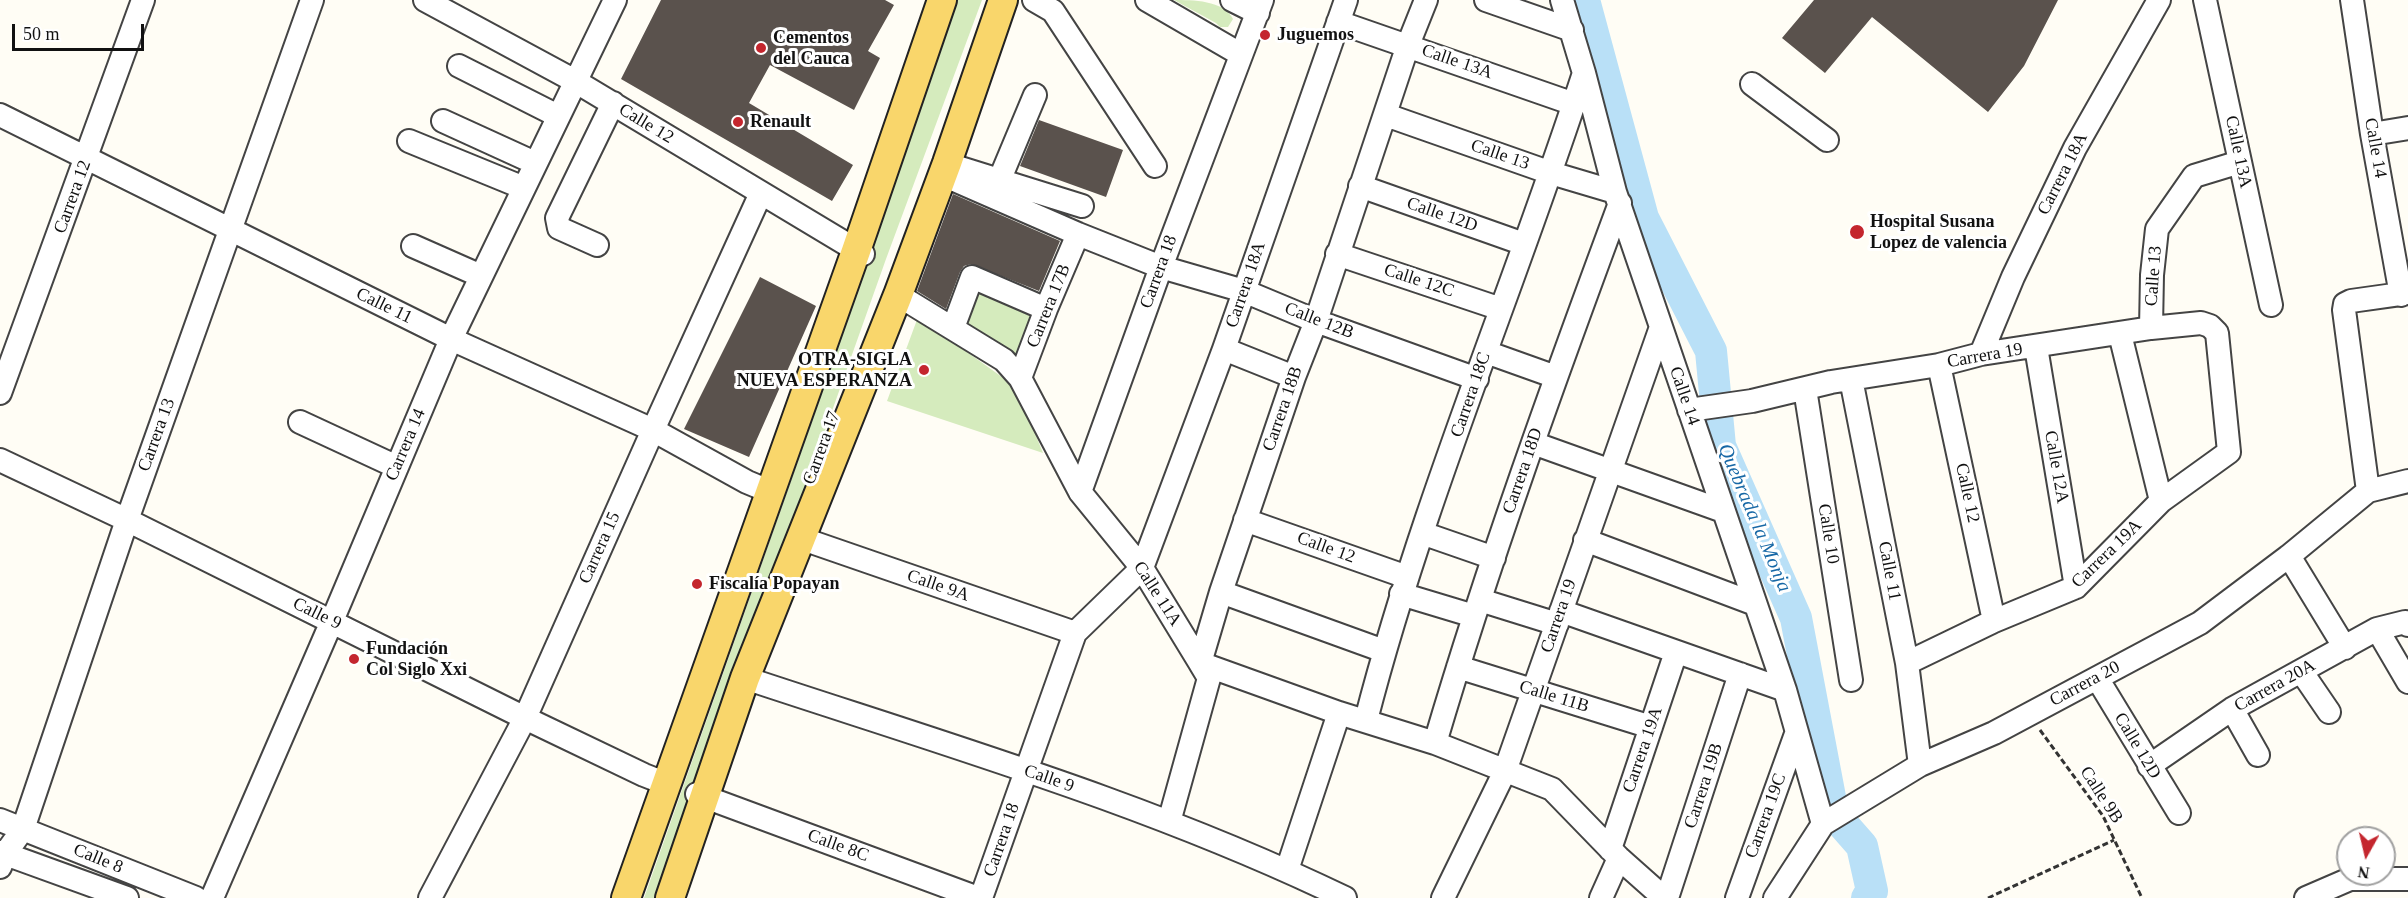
<!DOCTYPE html>
<html>
<head>
<meta charset="utf-8">
<style>
  body { margin:0 }
  #map { position:relative; width:2408px; height:898px; overflow:hidden; background:#fffdf5; font-family:Georgia,serif }
  canvas { display:block }
  .north { position:absolute; left:2336px; top:826px; width:60px; height:60px; box-sizing:border-box; background:#fff; border:2px solid #a0a0a0; border-radius:50%; rotate:188deg; font-size:16px; font-weight:700; line-height:24px; text-align:center; color:#111 }
  .north::after { content:''; display:block; margin:auto; width:21px; height:27px; background:#c4262e; clip-path:polygon(50% 0,100% 100%,50% 72%,0 100%) }
  .scale { position:absolute; left:12px; top:24px; width:132px; height:27px; box-sizing:border-box; border:3px solid #111; border-top:0; padding-left:8px; font-size:18px; line-height:21px; white-space:nowrap; color:#111; -webkit-text-stroke:4px #fff; paint-order:stroke }
</style>
</head>
<body>
<div id="map">
<canvas width="2408" height="898"></canvas>
<div class="north">N</div>
<div class="scale">50 m</div>
</div>
<script>
const ctx = document.querySelector('canvas').getContext('2d');
ctx.lineJoin = 'round';
function fillPath(path, color) { ctx.fillStyle = color; ctx.fill(path, 'evenodd'); }
function stroke(path, color, width, dash) { ctx.strokeStyle = color; ctx.lineWidth = width; ctx.lineCap = dash ? 'butt' : 'round'; ctx.setLineDash(dash || []); ctx.stroke(path); }
function drawText(font, color, halo, rows, align = 'center') {
  ctx.font = font + ' Georgia,serif'; ctx.lineWidth = 6; ctx.setLineDash([]); ctx.textBaseline = 'middle'; ctx.strokeStyle = halo; ctx.fillStyle = color; for (const [text, x, y, turn = 0] of rows) {
    ctx.save(); ctx.translate(x, y); ctx.rotate((+turn || 0) * Math.PI / 180); ctx.textAlign = isNaN(turn) ? turn : align; if (halo) ctx.strokeText(text, 0, 0); ctx.fillText(text, 0, 0); ctx.restore();
  }
}
const green = new Path2D(`
  M955,0h27l-96,259 -227,639h-15l169,-480z
  M1174,0c18,0 50,0 59,19l-5,8h-8l-4,-4z
  M975,286l62,27 -19,50 -56,-39z
  M918,317l98,70 27,66 -156,-52z`);
const river = new Path2D(`
  M1584,0l59,218 68,133 9,95 76,172 37,195 29,33 10,45 -5,7`);
const building = new Path2D(`
  M661,0h224l9,5 -26,46 12,7 -26,52 -84,-45 -21,38 104,62 -21,36 -211,-122z
  M1814,0h244l-34,66 -36,46 -116,-95 -47,56 -43,-35z
  M1039,120l84,30 -17,47 -86,-31z
  M953,194l107,47 -21,50 -68,-27 -7,2 -4,6 -14,37 -29,-18z
  M760,277l56,29 -67,151 -65,-28z`);
const path = new Path2D(`
  M2040,730l63,86 39,82
  M1988,898l126,-58`);
const minor = new Path2D(`
  M425,0l150,81 288,173
  M1034,0l19,11 102,155
  M1147,0l93,54
  M1232,0l26,13
  M1486,0l86,30
  M1562,0l22,73 31,119 170,498 38,134
  M2205,0l66,305
  M2352,0l20,134 29,161
  M1338,22l236,82
  M459,66l99,50
  M1752,84l75,56
  M0,115l451,224 202,91 94,52 24,10
  M1386,115l165,58 64,19
  M443,121l92,42
  M2372,134l36,-6
  M409,141l115,47
  M957,167l125,39
  M943,175l135,59 83,33 83,24 72,30 161,58
  M999,181l36,-86
  M1360,186l164,58
  M597,245l-38,-17 -2,-10 56,-115
  M413,246l68,30
  M1337,254l164,55
  M898,295l106,65 16,18 60,114 62,76 58,95 139,50 96,30 117,46 67,69 45,40
  M953,328l19,-51 74,32
  M2151,328l1,-53 5,-46 37,-53 46,-14
  M2120,334l41,167
  M2036,347l40,240
  M1224,349l70,28
  M1486,352l70,25
  M1981,354l32,-77 62,-129 84,-148
  M1939,365l55,256
  M1020,378l26,-69 32,-75
  M1851,379l56,284 13,102
  M1805,389l46,291
  M0,393l143,-393
  M1689,410l63,-9 79,-19 108,-17 42,-11 170,-26 50,-5 9,3 7,7 12,119 -68,49 -85,86 -82,34 -87,42
  M300,422l97,45
  M1533,443l190,68
  M0,460l127,60 398,198 119,57 23,9
  M2368,491l-24,-181 1,-6 6,-3 57,-8
  M1080,492l81,-225 101,-267
  M1245,520l162,57
  M1422,533l72,25
  M800,538l275,95
  M1585,540l170,64
  M2289,556l56,92
  M1221,592l163,59
  M1401,594l73,22
  M1480,600l77,24
  M1561,611l224,79
  M2377,629l31,53
  M1458,667l193,60
  M2301,671l28,41
  M745,678c202,67 408,127 600,220
  M2097,678l82,135
  M2232,709l26,46
  M1366,720c57,-221 148,-431 218,-647
  M1435,743c54,-183 119,-362 185,-540
  M2149,766l83,-57 145,-80 28,-7 3,3
  M697,794l281,104
  M0,820l196,78
  M1169,822l40,-144 -9,-15 21,-71 73,-215 22,-56 92,-276 18,-45
  M1610,849l66,-197
  M0,852l127,46
  M0,867l5,-13 18,-25 104,-309 185,-520
  M1287,870l52,-157
  M212,898l120,-277 119,-282 164,-339
  M430,898l95,-180 128,-288 108,-237
  M981,898l94,-265 67,-65 82,-219 122,-349
  M1443,898l62,-127 156,-444
  M1601,898l18,-40
  M1667,898l73,-224
  M1737,898l59,-164
  M1775,898l48,-74 97,-59 74,-32 206,-110 89,-67 79,-65 40,-10
  M2306,898l44,-19h58`);
const major = new Path2D(`
  M626,898l230,-647 86,-251
  M670,898l75,-220 153,-383 49,-132 56,-163`);
const markers = [
  [1265,35,6,"#c4262e"],
  [761,48,6,"#c4262e"],
  [738,122,6,"#c4262e"],
  [1857,232,8,"#c4262e"],
  [924,370,6,"#c4262e"],
  [697,584,6,"#c4262e"],
  [354,659,6,"#c4262e"]
];
const poiNames = [
  ["Juguemos",1277,35],
  ["Cementos",773,38],
  ["del Cauca",773,59],
  ["Renault",750,122],
  ["Hospital Susana",1870,222],
  ["Lopez de valencia",1870,243],
  ["OTRA-SIGLA",912,360,"right"],
  ["NUEVA ESPERANZA",912,381,"right"],
  ["Fiscalía Popayan",709,584],
  ["Fundación",366,649],
  ["Col Siglo Xxi",366,670]
];
const streetNames = [
  ["Calle 13A",1457,62,19],
  ["Calle 12",646,124,31],
  ["Calle 14",2375,148,80],
  ["Calle 13A",2238,152,78],
  ["Calle 13",1500,155,19],
  ["Carrera 18A",2063,174,-63],
  ["Carrera 12",73,197,-70],
  ["Calle 12D",1442,215,19],
  ["Carrera 18",1159,272,-70],
  ["Calle 13",2154,276,-86],
  ["Calle 12C",1419,281,18],
  ["Carrera 18A",1246,285,-71],
  ["Calle 11",384,306,26],
  ["Carrera 17B",1049,306,-68],
  ["Calle 12B",1319,321,21],
  ["Carrera 19",1985,356,-10],
  ["Carrera 18C",1471,395,-71],
  ["Calle 14",1684,396,71],
  ["Carrera 18B",1283,409,-71],
  ["Carrera 13",157,435,-70],
  ["Carrera 14",406,445,-67],
  ["Carrera 17",822,448,-70],
  ["Calle 12A",2056,467,80],
  ["Carrera 18D",1523,471,-71],
  ["Calle 12",1967,493,78],
  ["Calle 10",1828,534,81],
  ["Carrera 15",600,548,-66],
  ["Calle 12",1326,548,20],
  ["Carrera 19A",2107,554,-44],
  ["Calle 11",1889,571,79],
  ["Calle 9A",938,586,19],
  ["Calle 11A",1157,594,57],
  ["Calle 9",317,614,26],
  ["Carrera 19",1559,616,-71],
  ["Carrera 20",2085,684,-28],
  ["Carrera 20A",2275,686,-29],
  ["Calle 11B",1554,697,17],
  ["Calle 12D",2137,746,59],
  ["Carrera 19A",1643,750,-71],
  ["Calle 9",1049,779,19],
  ["Carrera 19B",1704,786,-72],
  ["Calle 9B",2101,795,57],
  ["Carrera 19C",1766,816,-70],
  ["Carrera 18",1002,840,-71],
  ["Calle 8C",838,846,20],
  ["Calle 8",98,859,22]
];
const waterNames = [
  ["Quebrada la Monja",1754,518,67]
];
fillPath(green, '#d5ebbd');
stroke(river, '#b9e0f7', 32);
fillPath(building, '#5a524d');
stroke(minor, '#444', 26);
stroke(major, '#222', 32);
stroke(path, '#333', 3, [6, 3]);
stroke(minor, '#fff', 22);
stroke(major, '#f9d66b', 28);
for (const [x, y, r, color] of markers) { const dot = new Path2D(); dot.arc(x, y, r, 0, 2 * Math.PI); ctx.fillStyle = color; ctx.fill(dot); stroke(dot, '#fff', 2); }
drawText('bold 18px', '#111', '#fff', poiNames, 'left');
drawText('18px', '#111', '#fff', streetNames);
drawText('italic 20px', '#1768a6', '#fff', waterNames);
</script>
</body>
</html>
